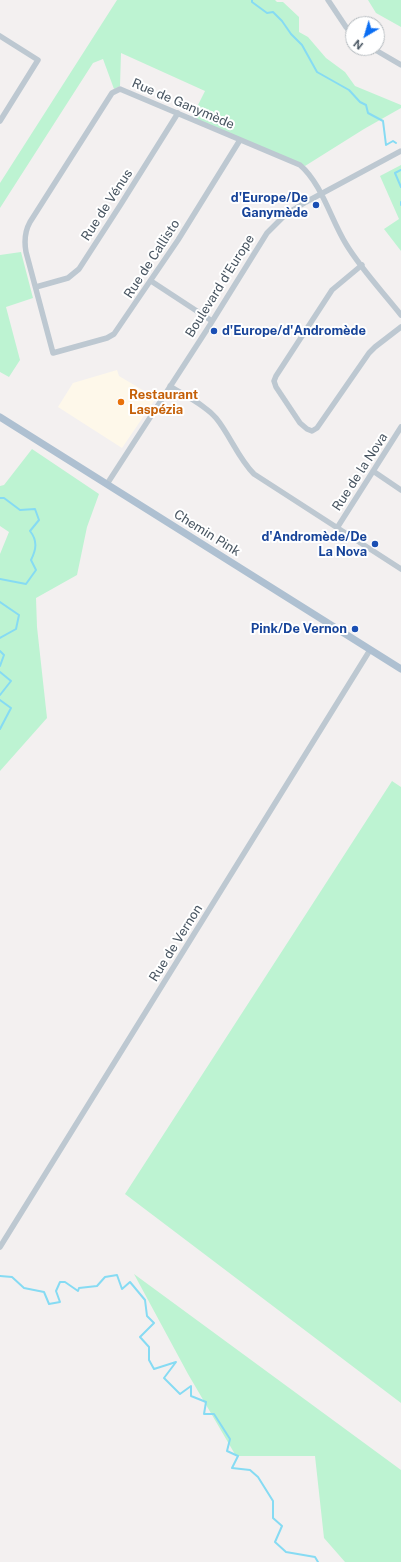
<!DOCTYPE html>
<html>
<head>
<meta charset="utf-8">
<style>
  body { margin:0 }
  #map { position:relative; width:401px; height:1562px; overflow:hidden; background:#f3f0f0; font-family:"Public Sans",sans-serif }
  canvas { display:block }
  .north { position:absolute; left:345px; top:16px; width:40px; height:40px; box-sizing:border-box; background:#fff; border:1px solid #b5bbbf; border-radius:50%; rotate:218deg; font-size:11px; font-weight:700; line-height:16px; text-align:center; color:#475460 }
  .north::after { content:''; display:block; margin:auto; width:14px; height:18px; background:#0b6ef3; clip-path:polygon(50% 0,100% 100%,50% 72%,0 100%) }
</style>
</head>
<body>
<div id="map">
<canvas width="401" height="1562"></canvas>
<div class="north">N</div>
</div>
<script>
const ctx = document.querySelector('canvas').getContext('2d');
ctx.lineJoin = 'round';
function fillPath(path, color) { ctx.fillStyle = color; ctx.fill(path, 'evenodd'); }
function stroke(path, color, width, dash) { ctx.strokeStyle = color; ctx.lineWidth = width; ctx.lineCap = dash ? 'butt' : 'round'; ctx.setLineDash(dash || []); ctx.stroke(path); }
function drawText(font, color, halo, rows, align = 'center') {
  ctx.font = font + ' "Public Sans",sans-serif'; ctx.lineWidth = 4; ctx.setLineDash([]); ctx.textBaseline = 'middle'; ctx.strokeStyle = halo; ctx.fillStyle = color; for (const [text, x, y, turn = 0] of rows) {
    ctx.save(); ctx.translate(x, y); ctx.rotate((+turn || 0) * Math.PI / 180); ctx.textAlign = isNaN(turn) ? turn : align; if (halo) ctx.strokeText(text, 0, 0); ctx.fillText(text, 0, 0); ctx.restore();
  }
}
const commercial = new Path2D(`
  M117,370l2,6 37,22 -34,50 -64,-41 15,-24z`);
const green = new Path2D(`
  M117,0h158l2,2h6l16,15v15l9,5 18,21 19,14 10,14 46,19v3l-37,21 -59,37 -113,-49 13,-26 -84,-38 -1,33 -6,3 -11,-30 -10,4 -93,145v-25z
  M368,0h33v27l-25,-14z
  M401,165v86l-17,-22 15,-10 -19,-43z
  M21,252l12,46 -27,9 14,53 -11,17 -9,-5v-117z
  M32,449l67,45 -12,33 -10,48 -41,23 1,29 10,91 -47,53v-217l9,-22 -9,-6v-40l4,-1z
  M392,781l9,6v616l-276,-209z
  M134,1274l267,196v92h-56l-21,-24 -9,-82h-79l-48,-82z`);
const stream = new Path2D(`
  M252,0v2l15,11 6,-1 9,9 9,13 11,11 15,27 32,18 11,12 6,3 2,8 15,8 3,24 7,-4 3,2
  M401,170l-6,3 6,14
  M401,202v3
  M0,498h4l16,12 15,-1 4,11 -9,11c8,10 6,19 1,29l5,10 -10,14 -26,-5
  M0,602l19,13 -3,14 -16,9
  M0,651l4,4 -4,11
  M0,672l11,9 -11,14
  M0,700l11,8 -11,21
  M0,1276l12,1 12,11 20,4 5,12 11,-2 -4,-11 4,-9h5l13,9 1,-3 18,-2 8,-9 12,-2 5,14 8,-7 15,18 2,16 7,7 -14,14 9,10v13l5,9 22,-7 -12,16 16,16 11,-8v10l15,6 -2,12h10l16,25 -3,12 11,5 -6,12 18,2 8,7 15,24v17l9,8 -7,16 11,10 29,5 3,5`);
const minor = new Path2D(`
  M328,0l18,27 7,8
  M0,36l38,24 -38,61
  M372,48l29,17
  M240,140l-62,100 -64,94 -7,4 -54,15 -27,-101c-2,-11 -1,-21 4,-30l82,-129 8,-4 180,76c22,19 31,55 46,79 15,25 37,48 55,71
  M362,265l-30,25 -56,86 -2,5 2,6 24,36 7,6 5,2 5,-3 52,-75 6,-6 26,-20
  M151,281l61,40
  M36,287l32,-9 11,-9 42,-65 57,-91
  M170,386c15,10 34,18 46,32 14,17 22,40 38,56l147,95
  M373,471l28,19
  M107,484l101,-156 59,-95 19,-19 20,-12 95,-51
  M337,528l64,-101
  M0,1247l370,-597`);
const major = new Path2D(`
  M0,417l401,252`);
const markers = [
  [316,205,4,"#1a4fb4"],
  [214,331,4,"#1a4fb4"],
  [121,402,4,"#e8710a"],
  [375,544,4,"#1a4fb4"],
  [355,629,4,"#1a4fb4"]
];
const streetNames = [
  ["Rue de Ganymède",183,104,23],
  ["Rue de Vénus",107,205,-57],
  ["Rue de Callisto",152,259,-57],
  ["Boulevard d'Europe",220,286,-58],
  ["Rue de la Nova",360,472,-57],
  ["Chemin Pink",207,533,32],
  ["Rue de Vernon",176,943,-58]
];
const transitNames = [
  ["d'Europe/De",308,198],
  ["Ganymède",308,213],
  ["d'Europe/d'Andromède",222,331,"left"],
  ["d'Andromède/De",367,537],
  ["La Nova",367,552],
  ["Pink/De Vernon",347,629]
];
const foodNames = [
  ["Restaurant",129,395],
  ["Laspézia",129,410]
];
fillPath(commercial, '#fef8ea');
fillPath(green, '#bdf3d2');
stroke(stream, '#86dbf3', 2);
stroke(minor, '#bdc8d1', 5.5);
stroke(major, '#aec0d1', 7);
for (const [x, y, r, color] of markers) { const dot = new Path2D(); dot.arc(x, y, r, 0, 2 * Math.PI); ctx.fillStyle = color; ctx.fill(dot); stroke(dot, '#fff', 1.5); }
drawText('13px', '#475460', '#fff', streetNames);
drawText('bold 13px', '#164399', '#fff', transitNames, 'right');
drawText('bold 13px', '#c56008', '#fff', foodNames, 'left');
</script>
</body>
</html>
